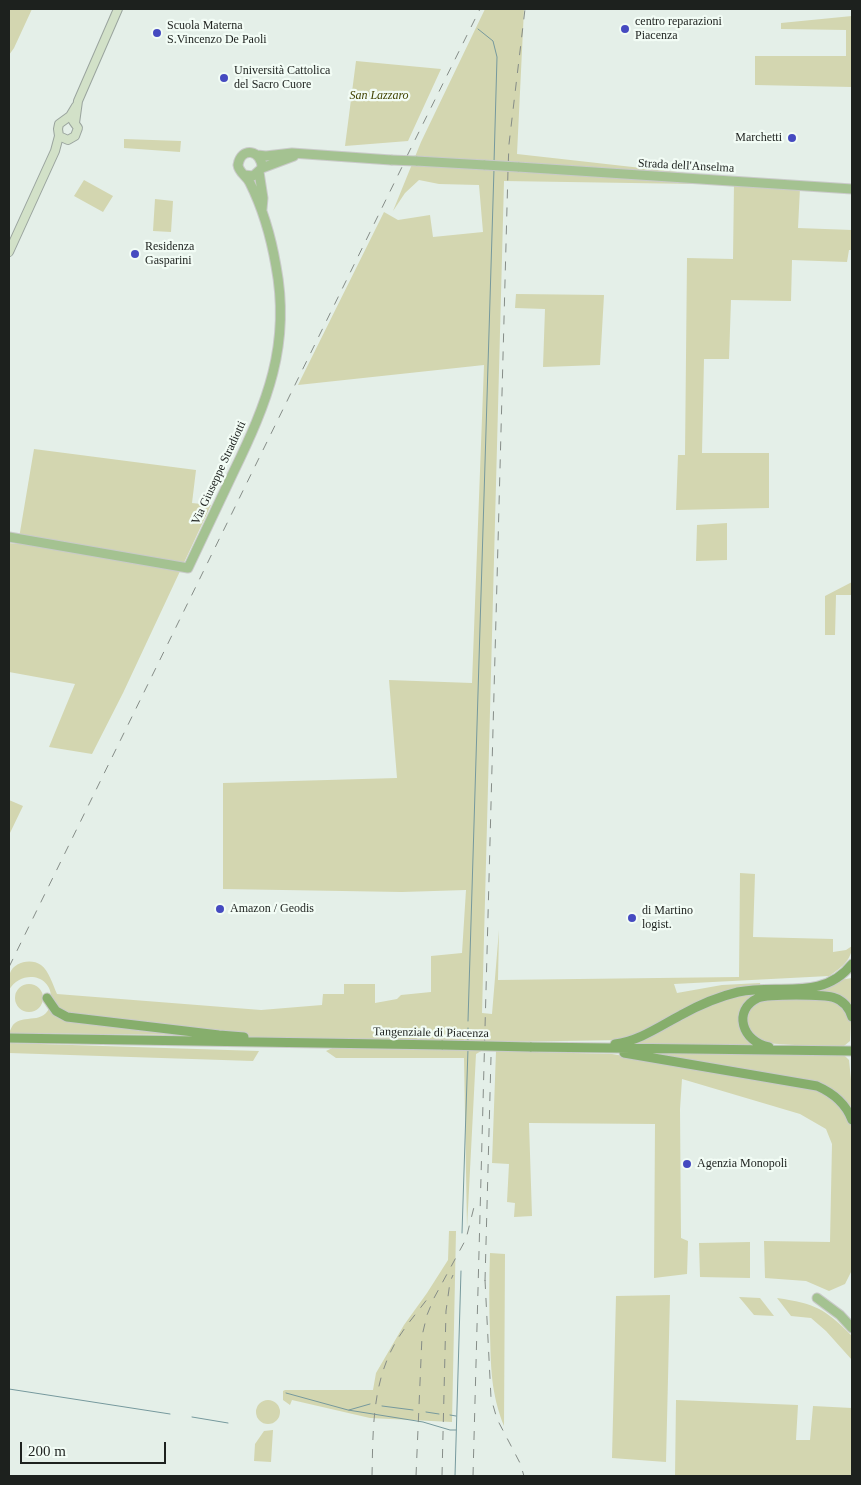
<!DOCTYPE html>
<html>
<head>
<meta charset="utf-8">
<style>
  body { margin:0 }
  #map { position:relative; width:861px; height:1485px; overflow:hidden; background:#e4efe8; font-family:"Times New Roman",serif }
  canvas { display:block }
  .frame { position:absolute; inset:0; border:10px solid #1d211e; pointer-events:none }
  .scale { position:absolute; left:20px; top:1442px; width:146px; height:22px; box-sizing:border-box; border:2px solid #1d211e; border-top:0; padding-left:6px; font-size:15px; line-height:18px; white-space:nowrap; color:#1d211e; -webkit-text-stroke:4px #f2fcf5; paint-order:stroke }
</style>
</head>
<body>
<div id="map">
<canvas width="861" height="1485"></canvas>
<div class="frame"></div>
<div class="scale">200 m</div>
</div>
<script>
const ctx = document.querySelector('canvas').getContext('2d');
ctx.lineJoin = 'round';
function fillPath(path, color) { ctx.fillStyle = color; ctx.fill(path, 'evenodd'); }
function stroke(path, color, width, dash) { ctx.strokeStyle = color; ctx.lineWidth = width; ctx.lineCap = dash ? 'butt' : 'round'; ctx.setLineDash(dash || []); ctx.stroke(path); }
function drawText(font, color, halo, rows, align = 'center') {
  ctx.font = font + ' "Times New Roman",serif'; ctx.lineWidth = 4.5; ctx.setLineDash([]); ctx.textBaseline = 'middle'; ctx.strokeStyle = halo; ctx.fillStyle = color; for (const [text, x, y, turn = 0] of rows) {
    ctx.save(); ctx.translate(x, y); ctx.rotate((+turn || 0) * Math.PI / 180); ctx.textAlign = isNaN(turn) ? turn : align; if (halo) ctx.strokeText(text, 0, 0); ctx.fillText(text, 0, 0); ctx.restore();
  }
}
const green = new Path2D(`
  M9,9h23l-18,39 -5,7z
  M485,9h39l-7,145 178,20v10l-191,-3 -22,832 10,1 7,-84 -1,50 241,-3 1,-104 15,1 -2,63 80,2v13l13,-2 6,-4c0,14 -12,23 -23,30l-155,8 3,9 45,-8 38,-2 1,4 -83,26 -54,27 -127,2 -21,12 -9,174 -3,-170h-128l-10,-7 21,-10 -164,-6 -174,-2c2,-4 3,-8 6,-10 12,-9 33,3 36,-23 2,-26 -30,-31 -42,-10 0,-5 -1,-12 1,-17 4,-11 21,-15 31,-8 8,6 12,20 16,29l204,16 61,-5 1,-11h21v-10h31v19l22,-4 4,-4 30,-3v-36l31,-3 4,-63 -64,2 -179,-3v-106l174,-5 -8,-98 83,3 12,-318 -186,20 86,-173 14,8 32,-5 3,22 50,-5 -4,-47 -40,-1 -20,-4 -14,13 -12,18 28,-69z
  M852,16v71l-97,-2v-29h91v-26l-65,-1v-6z
  M356,61l85,8 -33,72 -63,5z
  M124,139l57,2 -1,11 -56,-4z
  M84,180l29,16 -10,16 -29,-16z
  M734,184l66,4 -2,40 54,2v20h-3l-2,12 -55,-2 -1,41 -60,-1 -2,59h-25l-2,94h67v55l-93,2 2,-55h7l2,-197 46,1z
  M155,199l18,2 -2,31 -18,-1z
  M516,294l88,1 -4,70 -57,2 2,-58 -30,-1z
  M34,449l162,21 -4,33 19,2 -88,188 -31,61 -43,-7 26,-63 -66,-12v-129l9,1z
  M727,523v37l-31,1 1,-36z
  M852,582v13h-16l-1,40h-10v-39z
  M9,800l14,6 -14,29z
  M852,978v31l-8,-8 -77,-8 -25,22 12,31 -122,-2 62,-33 32,-13z
  M15 998a14 14 0 1 1 28 0a14 14 0 1 1-28 0Z
  M763,999h68l13,8 7,14 -1,20 -6,5 -18,1 -63,-4 -14,-11 -2,-12 3,-11z
  M9,1043l250,8 -6,10 -244,-8z
  M496,1051l116,3 198,32 20,10 20,24 2,7v143l-7,14 -16,7 -23,-10 -41,-3 -1,-37 66,1 2,-98 -6,-15 -26,-15 -118,-35 -2,30 1,129 7,3 -1,33 -33,4 1,-154 -126,-1 3,93 -18,1 1,-14 -8,-1 2,-38 -17,-1z
  M642,1052l202,3 5,5 3,29v25l-18,-22z
  M449,1231h7l-4,191 -82,-4 -78,-18 -2,5 -7,-5v-9l2,-1h88l3,-17 28,-48 23,-32 21,-33z
  M750,1242v36l-50,-1 -1,-34z
  M490,1253l15,1 -1,172c-13,-33 -13,-57 -14,-92 -1,-27 -1,-54 0,-81z
  M670,1295l-4,167 -54,-4 4,-162z
  M739,1297l21,1 14,18 -20,-1z
  M777,1298c39,6 47,10 75,38v24l-26,-29 -15,-13 -20,-2z
  M676,1400l122,5 -2,35h14l3,-34 39,2v68h-177z
  M256 1412a12 12 0 1 1 24 0a12 12 0 1 1-24 0Z
  M273,1430l-2,32 -17,-1 1,-17 9,-13z`);
const stream = new Path2D(`
  M478,29l15,12 4,16 -3,106
  M468,1021l26,-852
  M468,1042v-14
  M462,1233l6,-184
  M9,1389l161,25
  M286,1393l62,17 75,12 27,8h6
  M382,1406l31,4
  M349,1410l21,-6
  M426,1412l13,2
  M450,1415l6,1
  M192,1417l36,6
  M455,1476l6,-205`);
const secondary = new Path2D(`
  M75,123l3,-22 40,-92
  M59,136l9,4 7,-4 3,-8 -5,-7
  M9,252l46,-101 4,-15 -1,-7 1,-5 11,-8 6,-10`);
const primary = new Path2D(`
  M257,155l9,1 26,-3 99,7
  M416,161l69,4
  M518,167l334,22
  M262,168l32,-12
  M259,172l4,26 -1,11
  M9,537l179,31c15,-32 30,-64 45,-95 34,-70 58,-128 43,-207 -5,-29 -13,-57 -26,-83 -3,-7 -11,-10 -12,-18 3,-19 24,-15 24,3l-9,8 -9,-1
  M817,1298l23,17 12,13`);
const trunk = new Path2D(`
  M47,998l9,13 11,6 152,18 25,2
  M9,1038l434,7
  M615,1044c24,-3 45,-18 66,-29 18,-10 36,-18 57,-23 41,-9 84,10 114,-28
  M530,1047l322,4
  M769,1047c-27,-5 -37,-37 -11,-49 9,-4 67,-4 77,0 9,3 14,10 17,19
  M624,1053l193,33c16,7 29,18 35,34`);
const rail = new Path2D(`
  M407,156l73,-147
  M9,967l394,-802
  M485,1280l6,118 6,21 23,44 4,13
  M485,1281l6,-224
  M372,1476c1,-42 0,-86 19,-125 10,-21 27,-39 40,-57
  M416,1476l6,-140 5,-21 7,-17 32,-59 8,-32
  M442,1476l4,-165 4,-29 3,-7
  M473,1476l35,-1306 1,-26 16,-135`);
const primaryBridge = new Path2D(`
  M391,160l25,1
  M485,165l33,2`);
const trunkBridge = new Path2D(`
  M443,1045l87,2`);
const markers = [
  [625,29,5,"#454ac0"],
  [157,33,5,"#454ac0"],
  [224,78,5,"#454ac0"],
  [792,138,5,"#454ac0"],
  [135,254,5,"#454ac0"],
  [220,909,5,"#454ac0"],
  [632,918,5,"#454ac0"],
  [687,1164,5,"#454ac0"]
];
const poiNames = [
  ["centro reparazioni",635,22],
  ["Piacenza",635,36],
  ["Scuola Materna",167,26],
  ["S.Vincenzo De Paoli",167,40],
  ["Università Cattolica",234,71],
  ["del Sacro Cuore",234,85],
  ["Marchetti",782,138,"right"],
  ["Residenza",145,247],
  ["Gasparini",145,261],
  ["Amazon / Geodis",230,909],
  ["di Martino",642,911],
  ["logist.",642,925],
  ["Agenzia Monopoli",697,1164]
];
const parkNames = [
  ["San Lazzaro",379,96]
];
const streetNames = [
  ["Strada dell'Anselma",686,166,3],
  ["Via Giuseppe Stradiotti",219,473,-65],
  ["Tangenziale di Piacenza",431,1033,1]
];
fillPath(green, '#d3d6b0');
stroke(stream, '#76999d', 1);
stroke(secondary, '#9aa49e', 10);
stroke(primary, '#c9cac9', 11);
stroke(trunk, '#c9cac9', 11);
stroke(secondary, '#d2e1c8', 8);
stroke(primary, '#a4c291', 9);
stroke(trunk, '#86ae6c', 9);
stroke(rail, '#858c87', 1, [9, 9]);
stroke(primaryBridge, '#c9cac9', 11, []);
stroke(trunkBridge, '#c9cac9', 11, []);
stroke(primaryBridge, '#a4c291', 9);
stroke(trunkBridge, '#86ae6c', 9);
for (const [x, y, r, color] of markers) { const dot = new Path2D(); dot.arc(x, y, r, 0, 2 * Math.PI); ctx.fillStyle = color; ctx.fill(dot); stroke(dot, '#f2fcf5', 2); }
drawText('12px', '#1d211e', '#f2fcf5', poiNames, 'left');
drawText('italic 12px', '#414300', '#f2fcf5', parkNames);
drawText('12px', '#1d211e', '#f2fcf5', streetNames);
</script>
</body>
</html>
